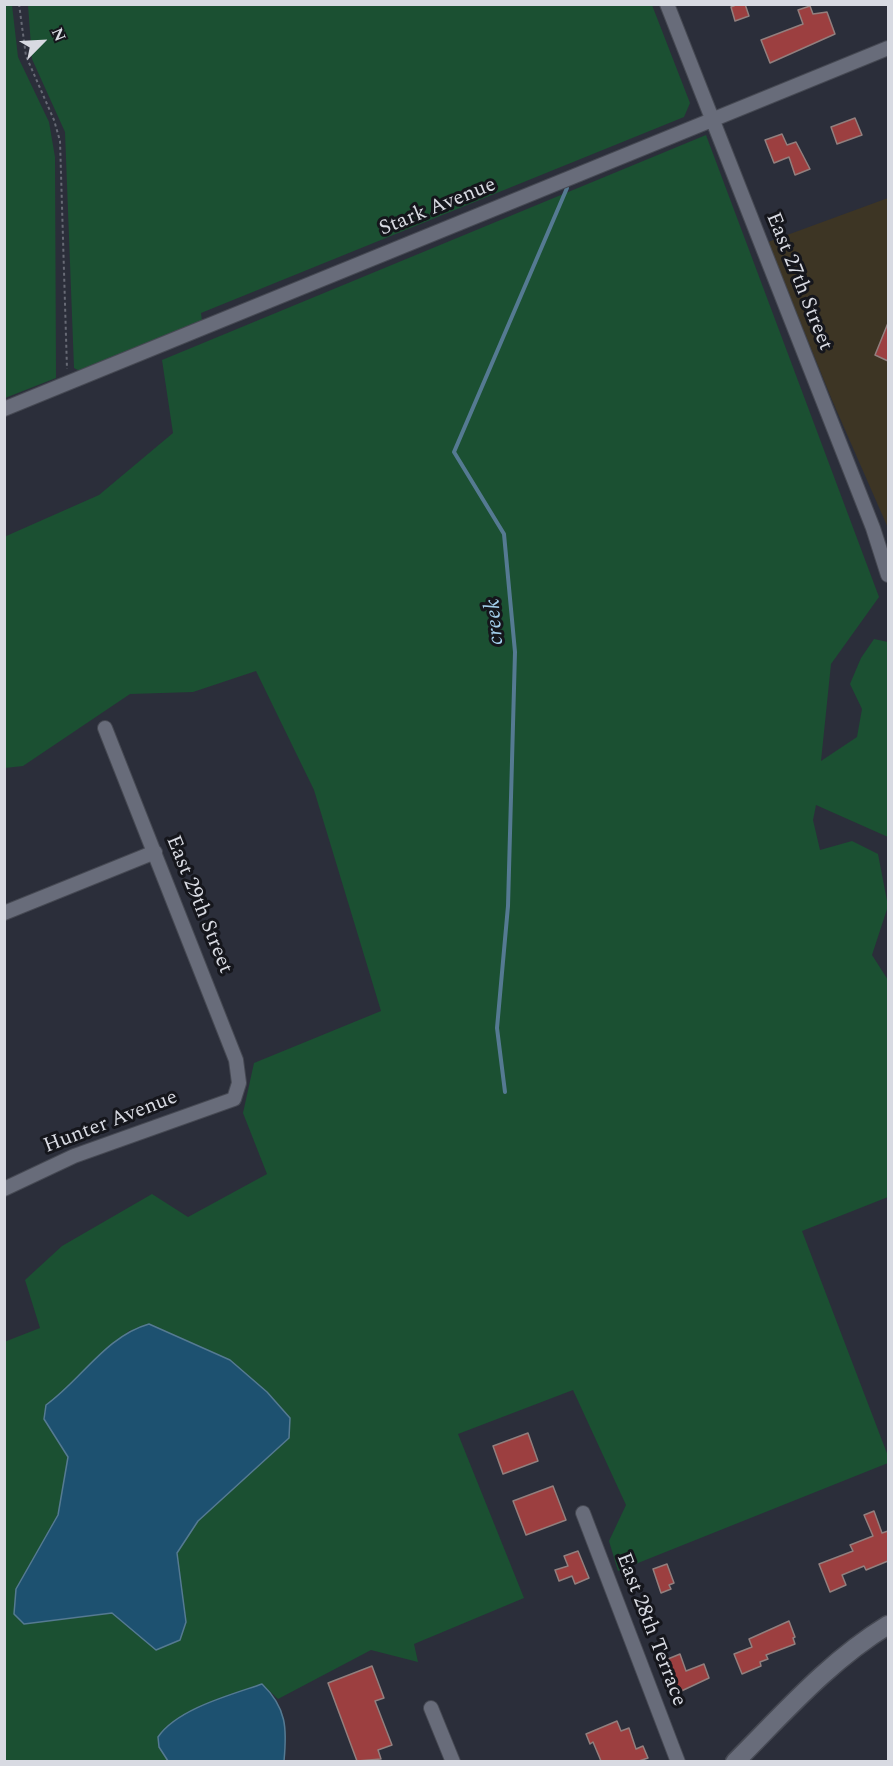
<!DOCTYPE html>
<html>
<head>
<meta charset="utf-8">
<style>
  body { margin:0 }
  #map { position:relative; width:893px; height:1766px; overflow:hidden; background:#2b2e3a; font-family:Spectral,serif }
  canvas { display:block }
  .frame { position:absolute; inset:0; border:6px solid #d8dae2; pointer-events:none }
  .north { position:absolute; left:12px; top:12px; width:60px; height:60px; -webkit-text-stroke:4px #15161c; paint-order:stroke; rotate:66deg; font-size:16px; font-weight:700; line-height:24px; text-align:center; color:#d8dae2 }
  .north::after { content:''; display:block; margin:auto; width:21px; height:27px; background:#d8dae2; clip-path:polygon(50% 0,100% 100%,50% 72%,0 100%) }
</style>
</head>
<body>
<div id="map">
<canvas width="893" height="1766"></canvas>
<div class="frame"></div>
<div class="north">N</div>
</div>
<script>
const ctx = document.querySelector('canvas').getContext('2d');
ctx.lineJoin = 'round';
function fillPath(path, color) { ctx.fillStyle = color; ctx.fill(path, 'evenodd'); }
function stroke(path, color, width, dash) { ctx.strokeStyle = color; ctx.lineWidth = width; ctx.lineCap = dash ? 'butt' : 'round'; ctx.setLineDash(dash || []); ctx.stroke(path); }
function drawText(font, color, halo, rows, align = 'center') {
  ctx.font = font + ' Spectral,serif'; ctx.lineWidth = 6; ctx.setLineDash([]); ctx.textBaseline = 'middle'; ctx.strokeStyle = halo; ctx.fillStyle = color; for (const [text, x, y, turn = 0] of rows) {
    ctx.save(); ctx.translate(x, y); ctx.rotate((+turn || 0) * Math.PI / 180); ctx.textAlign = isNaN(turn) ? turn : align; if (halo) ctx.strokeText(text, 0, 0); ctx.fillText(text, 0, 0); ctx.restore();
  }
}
const education = new Path2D(`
  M888,198v330l-56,-128 -64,-158z`);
const green = new Path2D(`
  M12,5l6,52 31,65 6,35 1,221 -51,20 -1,-393z
  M28,5h624l38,98 -6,14 -483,196 1,8 -122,50 -6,-3 -9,-236 -33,-73z
  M706,135l173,462 -48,67 -10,97 36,-24 5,-28 -12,-25 11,-26 13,-19 14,3v195l-72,-32 -3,15 7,30 32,-9 26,13 10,52 -16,49 16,25v217l-86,34 86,225v7l-270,108 -9,-30 17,-36 -53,-115 -115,44 66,164 -110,46 4,18 -47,-12 -93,49 -16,-15c-32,11 -85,25 -104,53l1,10 9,14h-163l-1,-419 36,-14 -15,-48 37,-34 90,-52 36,23 79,-43 -24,-61 11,-50 127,-52 -67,-221 -58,-119 -63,21 -63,2 -107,72 -18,2 -1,-231 95,-42 74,-62 -11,-73zM130,1330l158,109 -91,82 -20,32 3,87 -24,10 -44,-37 -88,11 -8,-35 42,-74 10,-58 -24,-38 2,-14 18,-13z`);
const water = new Path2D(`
  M149,1324l81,36 37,32 23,26 -1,20 -91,83 -21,32 9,69 -6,18 -24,10 -44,-37 -88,11 -10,-10 2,-25 42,-74 10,-58 -24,-38 2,-14c35,-25 60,-69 103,-81z
  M262,1684c25,24 25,45 22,77h-116l-9,-14 -1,-10c19,-28 72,-42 104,-53z`);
const stream = new Path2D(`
  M505,1092l-8,-64 11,-122 7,-254 -11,-118 -50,-82 113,-264`);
const building = new Path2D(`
  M738,4h7l4,12 -14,5 -4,-14z
  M810,6l3,8 14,-2 8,22 -65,29 -9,-23 42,-16 -5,-14z
  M855,118l7,17 -25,9 -6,-17z
  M782,134l5,11 9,-3 14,27 -15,6 -6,-18 -15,6 -9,-23z
  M888,323v38l-13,-6z
  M528,1433l10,28 -35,13 -10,-28z
  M553,1486l13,34 -40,15 -13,-34z
  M874,1511l8,22 6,-2v30l-22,9 -2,-4 -22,9 4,10 -16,7 -11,-28 34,-13 -3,-6 23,-9 -9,-21z
  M578,1551l11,27 -14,6 -3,-8 -13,5 -4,-11 13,-4 -4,-10z
  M667,1564l7,19 -5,2 2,4 -10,4 -8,-24z
  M789,1621l6,16 -2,1 2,6 -29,11 2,4 -8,3 1,4 -19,8 -8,-20 18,-7 -3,-8z
  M680,1654l6,17 18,-7 5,14 -34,16 -12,-33z
  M372,1666l12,32 -9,3 17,44 -14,5 3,9 -24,2 -29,-78z
  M617,1721l4,10 8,-3 7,21 7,-3 5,12 -9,3h-38l-8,-19 -3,2 -4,-10z`);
const path = new Path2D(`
  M19,4l7,52 28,64 6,21 7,228`);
const street = new Path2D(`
  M667,4l206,524 15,47
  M4,409l884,-361
  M4,913l151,-61
  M4,1189l70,-33 160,-57 5,-16 -3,-23 -131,-332
  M583,1513l95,249
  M431,1708l22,54`);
const secondary = new Path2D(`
  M735,1762c49,-49 94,-101 153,-137`);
const streetNames = [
  ["Stark Avenue",438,208,-22],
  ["East 27th Street",798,282,68],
  ["East 29th Street",198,905,68],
  ["Hunter Avenue",111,1123,-21],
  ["East 28th Terrace",650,1630,69]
];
const waterNames = [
  ["creek",496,622,-95]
];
fillPath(education, '#3d3524');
fillPath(green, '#1b5032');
fillPath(water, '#1d5170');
stroke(water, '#557a92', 1.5);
stroke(stream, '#557a92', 4);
fillPath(building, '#9c3f40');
stroke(building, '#927f7e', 1.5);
stroke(street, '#464953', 16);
stroke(secondary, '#464953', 21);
stroke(path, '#676a75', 2, [3, 3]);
stroke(street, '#686c7a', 14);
stroke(secondary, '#686c7a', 18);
drawText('21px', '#d8dae2', '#15161c', streetNames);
drawText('italic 22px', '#a4d0ee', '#15161c', waterNames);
</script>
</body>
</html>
